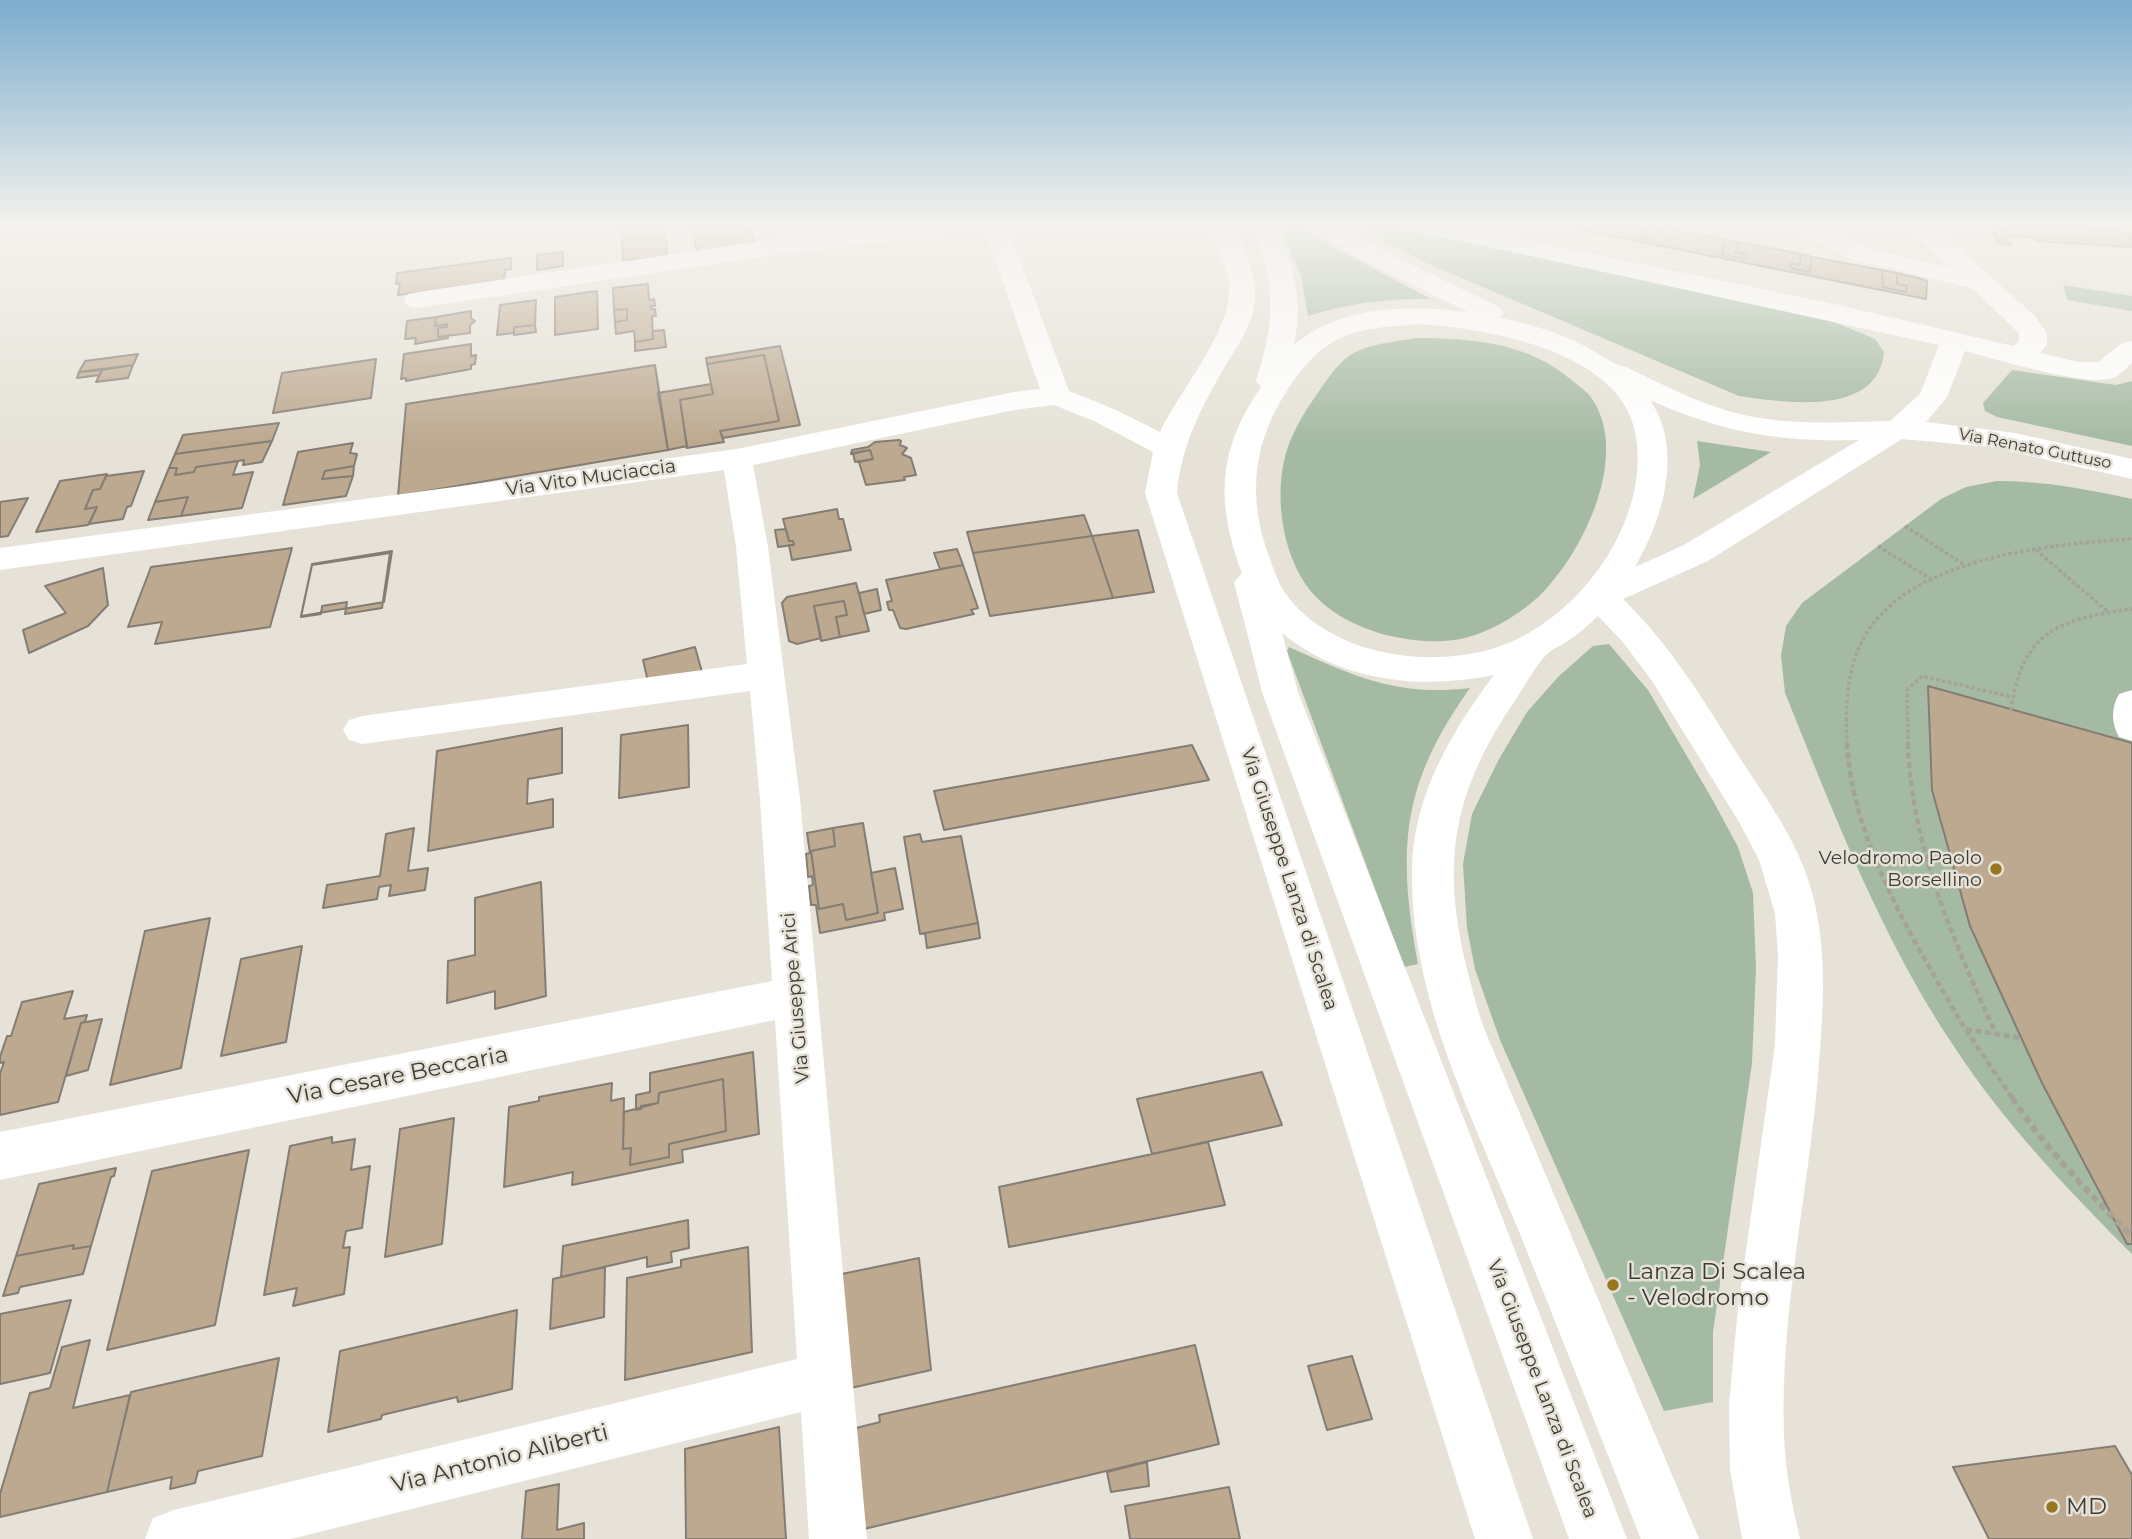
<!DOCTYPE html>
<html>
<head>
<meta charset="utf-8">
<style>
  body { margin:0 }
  canvas { display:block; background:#e6e2d7 }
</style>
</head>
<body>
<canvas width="2132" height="1539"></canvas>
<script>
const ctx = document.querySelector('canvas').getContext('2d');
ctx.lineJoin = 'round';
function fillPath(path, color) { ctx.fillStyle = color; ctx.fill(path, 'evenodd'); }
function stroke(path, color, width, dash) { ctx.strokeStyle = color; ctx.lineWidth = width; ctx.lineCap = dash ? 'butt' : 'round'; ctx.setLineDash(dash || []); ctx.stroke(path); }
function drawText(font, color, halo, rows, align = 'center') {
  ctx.font = font + ' Montserrat,sans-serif'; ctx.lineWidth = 5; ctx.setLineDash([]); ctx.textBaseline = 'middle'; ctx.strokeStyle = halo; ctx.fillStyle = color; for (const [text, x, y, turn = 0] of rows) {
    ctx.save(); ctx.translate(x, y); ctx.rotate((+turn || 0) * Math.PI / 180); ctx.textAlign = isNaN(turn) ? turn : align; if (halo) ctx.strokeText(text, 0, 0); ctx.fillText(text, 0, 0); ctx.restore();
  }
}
const green = new Path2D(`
  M1280,228h24l25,17 102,54c-42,-1 -83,4 -123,17l-7,-41z
  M1361,228h40l421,89 53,22 9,13c-6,66 -101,50 -145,44l-315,-134z
  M2063,285l69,11v15l-65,-11z
  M1415,338c56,0 114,4 159,44 5,4 12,9 16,14 41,55 -4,150 -44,193 -20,22 -53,42 -81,49 -26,6 -54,3 -79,-3 -25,-7 -50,-18 -69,-37 -34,-34 -44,-100 -31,-145 6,-20 17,-39 29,-56 10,-14 19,-30 34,-41 17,-12 45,-14 66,-18z
  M2012,370l104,15 16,-4v65l-135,-29 -12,-6 -2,-8z
  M1697,441l74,11 -78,47 7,-34z
  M1997,481c47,0 89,8 135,18v755c-63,-63 -128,-131 -177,-206 -73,-108 -121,-234 -170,-355l-4,-37 5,-30 16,-23 139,-104 25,-12z
  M1609,644l39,46 63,107 27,50 15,46 3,74 -4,96 -39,269v70l-49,9 -164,-371 -25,-71 -8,-41 -4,-64 9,-50 27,-55 28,-47 32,-36 34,-30z
  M1289,647c64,29 109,50 181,41 -69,97 -73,160 -52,276l-14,3 -117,-316z`);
const building = new Path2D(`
  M621,228h44l2,28 -44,5z
  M692,228h58l6,20 -58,9z
  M1571,228h75v6l-10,-2 -2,5 20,4 4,-13h8l58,11 -2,16 22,4 1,-5 -10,-2 4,-10 62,12 -1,11 -9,-2 -1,5 19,4 3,-15 70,13 1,17 23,5 1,-6 -10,-2v-11l21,5 9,3 -1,18z
  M1646,228h12l-4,13 -20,-4 2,-5 10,2z
  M1990,228h11l10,17 -12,-1z
  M2001,228h80l51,4v15l-95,-6 -2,-3 -30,-3z
  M1724,239l15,3 -4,10 10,2 -1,5 -22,-4z
  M563,252v14l-26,4v-15z
  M1801,254l11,3 -3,15 -19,-4 1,-5 9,2z
  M511,258v11l-6,1 -1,10 -106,15 2,-12 -4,1 1,-11z
  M1882,270l15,3v11l10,2 -1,6 -23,-5z
  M648,284l1,16 5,-1 1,7h-4v3h4l1,7h-4l1,23 -18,3 -1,-11 -18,3 -1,-12 12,-2v-11l-13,1 -1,-22z
  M597,291l1,38 -43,6v-38z
  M536,300l-1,25 -21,2v6l-17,2 3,-30z
  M627,309v11l-12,2 -1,-12z
  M471,311v7l4,3 -5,4v8l-32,4v-9l9,-1v-3l-12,2 1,-9z
  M436,317l-1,9 12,-2v3l-9,1v9l10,-1v2l-33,6 1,-6 -11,1 2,-18z
  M535,325l1,7 -22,3v-8z
  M664,330l2,17 -31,4v-9l18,-3v-8z
  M471,344v12l5,-1 -1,9 -4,1v4l-65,12v-3l-5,1 3,-25z
  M780,346l20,79 -77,13 -3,-7 59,-10 -15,-66 -57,9 -1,-6z
  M138,354l-5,11 -54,7 6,-11z
  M764,355l15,66 -59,10 4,11 -37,6 -7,-48 33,-6 -6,-30z
  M376,359l-5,39 -98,15 9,-40z
  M133,365l-5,13 -32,4 6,-12z
  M655,365l13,85 -270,46 8,-92z
  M102,370l-2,5 -23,3 2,-6z
  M711,384l2,10 -33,6 7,46 -19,4 -10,-57z
  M279,423l-7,18 -97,13 8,-19z
  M899,440l2,1 -1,4 7,3 -5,6 9,4 5,17 -12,2 1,3 -39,5 -7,-23 14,-3 -3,-9 -19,4 1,-4 16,-3 7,-5z
  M272,441l-10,21 -19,3 1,-5 -6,1 -42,6 -2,5 -19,3 2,-7h-8l6,-14z
  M353,443l-3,10 7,1 -3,12 -29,5 -3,8 31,-3 -7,20 -63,9 15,-53z
  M870,450l3,9 -18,3 -2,-9z
  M238,461l-5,14 20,-3 -11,36 -61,8 7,-19 -33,5 14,-34h8l-2,7 19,-3 2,-5z
  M354,466l-1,10 -31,3 3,-8z
  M144,471l-13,35 -4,1 -4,12 -34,5 8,-17 -12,2 8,-19 7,-1 6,-13z
  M107,474l-7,15 -7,1 -8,19 12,-2 -9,18 -52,7 24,-51z
  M188,497l-7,19 -33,4 7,-18z
  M28,498l-20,38 -8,1v-35z
  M837,509l2,10h4l8,31 -59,10 -3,-15h5l-1,-4h-4l-6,-22z
  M1084,515l8,21 -119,17 -6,-21z
  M786,529l3,12h4l1,4 -16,2 -3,-17z
  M1138,530l16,62 -41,6 -21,-62z
  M1092,536l21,62 -123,18 -17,-63z
  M292,548l-22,79 -115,17 7,-22 -34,5 23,-60z
  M957,549l6,16 -23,4 -6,-16z
  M392,551l-8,51 -83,14 11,-52z
  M390,553l-8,55 -37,6 2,-12 -25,4 -1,8 -20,3 11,-52z
  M963,565l15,43 -7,2 3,4 -68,15 -6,-1 -7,-18h-4l-2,-8 5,-1 -6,-21z
  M103,568l5,37 -20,21 -59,27 -6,-23 43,-17 -21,-27z
  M856,583l13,48 -29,6 -4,-20 11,-2 -3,-14 -30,5 7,32 -24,6 -8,-3 -7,-38 5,-6z
  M877,589l4,21 -17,4 -5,-21z
  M844,601l3,14 -11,2 4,20 -19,4 -7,-35z
  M695,647l7,25 -53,14 -6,-26z
  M1928,686l204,57v501h-5l-85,-161 -72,-157 -38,-136z
  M688,725l1,62 -70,11 2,-63z
  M562,728v45l-34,6 -1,25 26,-5v28l-125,24 9,-100z
  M1192,745l17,35 -265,50 -10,-39z
  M863,823l15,90 -32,7 -3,-16 -24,5 -8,-58 24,-5 -2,-18z
  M414,828l-6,43 20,-3 -3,22 -36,6 2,-11 -12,2 -2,12 -54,9 4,-23 53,-9 6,-42z
  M833,828l2,18 -24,5 8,58 24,-5 3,16 32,-7 -7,-40 24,-5 8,41 -19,4 1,7 -65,13 -4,-28h-5l-2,-19 4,-1 -1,-9 -4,1 -2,-23 4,-1 -3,-20z
  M920,834l2,8 39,-6 17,87 -58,11 -16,-97z
  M541,882l5,114 -51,13v-18l-48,12 1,-42 27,-6v-57z
  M210,918l-29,150 -71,17 35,-154z
  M978,923l2,15 -53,10 -2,-15z
  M302,946l-16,96 -65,14 20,-97z
  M73,991l-9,28 23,-4 -2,7 -4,1 -23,79 -58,13v-41l4,-12 -4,1v-6l7,-21h4l11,-34z
  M102,1019l-14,51 -22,6 15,-53z
  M753,1052l6,82 -77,16 1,12 -111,23 1,-13 -69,15 5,-80 30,-6v-4l73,-14 -1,18 13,-3 -1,51 8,-1 -1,17 39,-8v-13l57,-13 -3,-52 -64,14 -1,10 -17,3v3l-5,1v-15l14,-3v-19z
  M1262,1072l20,53 -130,29 -15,-55z
  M723,1079l3,52 -57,13v13l-39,8 1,-17 -8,1 1,-37 34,-9 1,-10z
  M454,1118l-12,126 -57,13 15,-128z
  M332,1137v6l23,-4 -4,31 19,-4 -8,62 -16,3 -3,17 7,-1 -6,47 -51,12 4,-18 -33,7 26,-149z
  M1208,1142l17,63 -216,42 -10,-60z
  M249,1150l-34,175 -108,25 45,-179z
  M116,1168l-2,8 -3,1 -20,69 -18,3 1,-4 -58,11 23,-72z
  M688,1220l1,28 -18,4 1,10 -25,5v-10l-86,20 2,-31z
  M74,1245l-1,4 18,-3 -8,28 -63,13 -2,6 -15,3 13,-40z
  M748,1247l4,105 -127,28 2,-102 54,-11v-7z
  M919,1258l12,112 -80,18 -9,-114z
  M605,1267l-1,50 -54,12 3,-50z
  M71,1300l-21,73 -50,11v-70z
  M517,1310l-5,79 -54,13 -1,-5 -75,18 -1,4 -53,13 12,-81z
  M90,1340l-17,68 57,-13 -23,97 -107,25v-23l30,-101 20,-5 12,-41z
  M1195,1345l24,99 -359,86 -8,-101 28,-7 -1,-7z
  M1352,1356l20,63 -45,11 -19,-64z
  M279,1358l-17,98 -64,15 -3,12 -25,6 2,-12 -65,15 24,-100z
  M779,1427l7,112h-100l-1,-90z
  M2115,1446l17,29v64h-143l-36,-72z
  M1147,1462l2,24 -38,6 -4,-20z
  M559,1484l-2,46 27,-7v16h-62l4,-48z
  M1229,1487l11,52h-110l-5,-33z`);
const pathFar2 = new Path2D(`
  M1905,526l61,40
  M1878,546l53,33
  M2036,550l71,61
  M2011,710c11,-79 48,-91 121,-101
  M1847,745c-2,-37 -1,-77 18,-109 45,-79 186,-92 267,-97
  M1908,745l-1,-55 15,-14 90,21`);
const pathFar1 = new Path2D(`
  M1847,743c6,103 68,199 118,286l56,9
  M1908,743c3,104 46,198 88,291
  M1966,1030l47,69`);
const path = new Path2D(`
  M2012,1098c34,50 77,96 120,138`);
const minor = new Path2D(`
  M874,228h73l-3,5 -9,2 -160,20 -358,53 -9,-2 -4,-6 4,-6 9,-2 358,-53z
  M984,228h24l61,163 45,18 46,23c19,-40 70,-100 69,-142 0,-22 -11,-42 -19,-62h24c11,22 23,46 21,72 -2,25 -18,47 -31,68 -23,40 -43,78 -47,125l356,1046h-58l-330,-1046 8,-41 -59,-31 -40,-16 -40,5 -261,55 15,82 32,252 67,740h-58l-8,-127 -510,127h-146l8,-21 21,-8 623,-151 -22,-339 -775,160v-48l772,-151 -12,-182 -10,-108 -388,53 -13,-4 -6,-10 6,-10 13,-4 385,-52 -11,-117 -12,-77 -724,100v-22l737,-99 277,-57 26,-3z
  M1253,228h24c18,38 26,75 17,117 45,-40 117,-40 174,-33l-115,-57 -36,-27h28l26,17 128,62 4,6 -3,5c27,5 54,13 79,25 17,8 31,21 49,25 42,20 85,43 132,50 43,7 86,4 130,3l30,-27 19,-49 -505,-110 -9,-2 -3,-5h46l371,77 174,41 6,-4v-9l-47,-45 -118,-28 -55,-27 -3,-5h31l44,21 78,18 -40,-39h26l99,87 13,18v12l-7,8 39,9h19l24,-19 10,-2v22c-5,4 -11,11 -17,14 -24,12 -122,-19 -150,-26l-18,46 -21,25 89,11 117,26v20l-141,-32 -89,-8 -194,122 -85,38c46,45 79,98 113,153 29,45 64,91 77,144 15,57 10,121 5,180 -10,119 -38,238 -34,358 1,36 8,70 16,105h-58l-12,-70 -1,-64 9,-98 37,-262 3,-90 -3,-42 -16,-53 -20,-38 -87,-141 -30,-40 -24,-25c-9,8 -18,17 -29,24 -6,5 -16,8 -22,14 -13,14 -23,33 -33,48 -79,116 -70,196 -31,324l216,513h-58c-41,-103 -81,-207 -123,-310 -47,-116 -109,-234 -106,-362 2,-73 40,-136 82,-192 -73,15 -153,7 -212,-42l16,59 329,847h-58l-307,-847 -28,-110 8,-9c-26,-71 -25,-122 19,-186l-5,-6c20,-63 20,-92 -3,-153zM1419,324c64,4 189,25 213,97 18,56 -9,122 -46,164 -25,29 -60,55 -98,65 -68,18 -160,3 -203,-57 -7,-11 -12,-24 -16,-37 -22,-59 -16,-114 19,-167 12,-18 25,-35 43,-46 26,-16 58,-16 88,-19zM1650,400c74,33 128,42 209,40l-175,105 -49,22c28,-48 49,-118 15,-167z
  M2132,690v51l-13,-4c-8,-14 -8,-29 0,-43z`);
const markers = [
  [1996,869,7,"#96761e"],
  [1613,1285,7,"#96761e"],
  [2052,1507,7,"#96761e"]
];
const farStreetnames = [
  ["Via Renato Guttuso",2035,449,11]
];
const streetNames = [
  ["Via Vito Muciaccia",591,478,-8],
  ["Via Giuseppe Lanza di Scalea",1289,879,72],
  ["Via Giuseppe Arici",796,998,-95],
  ["Via Giuseppe Lanza di Scalea",1542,1389,69]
];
const poiNames = [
  ["Velodromo Paolo",1982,858],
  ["Borsellino",1982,880]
];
const nearStreetnames = [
  ["Via Cesare Beccaria",398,1076,-11],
  ["Via Antonio Aliberti",500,1459,-14]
];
const nearPoinames = [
  ["Lanza Di Scalea",1627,1272],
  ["- Velodromo",1627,1298],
  ["MD",2066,1507]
];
fillPath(green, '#a4baa3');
fillPath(building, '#bda990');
stroke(building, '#847d74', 2);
stroke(pathFar2, '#a5a299', 3.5, [3.5, 2.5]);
stroke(pathFar1, '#a5a299', 4.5, [6, 3.5]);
stroke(path, '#a5a299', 6, [7, 4.5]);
fillPath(minor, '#fff');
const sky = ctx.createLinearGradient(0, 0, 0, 443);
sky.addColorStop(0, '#7cacce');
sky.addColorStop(0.51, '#f4f2ed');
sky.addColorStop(1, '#f4f2ed00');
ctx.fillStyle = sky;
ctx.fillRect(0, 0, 2132, 443);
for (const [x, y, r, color] of markers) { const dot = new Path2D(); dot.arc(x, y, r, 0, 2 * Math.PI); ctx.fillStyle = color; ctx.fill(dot); stroke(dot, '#e6e2d7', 2.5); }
drawText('16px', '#3d3b37', '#e6e2d7', farStreetnames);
drawText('19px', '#3d3b37', '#e6e2d7', streetNames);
drawText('19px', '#3d3b37', '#e6e2d7', poiNames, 'right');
drawText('23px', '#3d3b37', '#e6e2d7', nearStreetnames);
drawText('23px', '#3d3b37', '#e6e2d7', nearPoinames, 'left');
</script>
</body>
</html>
